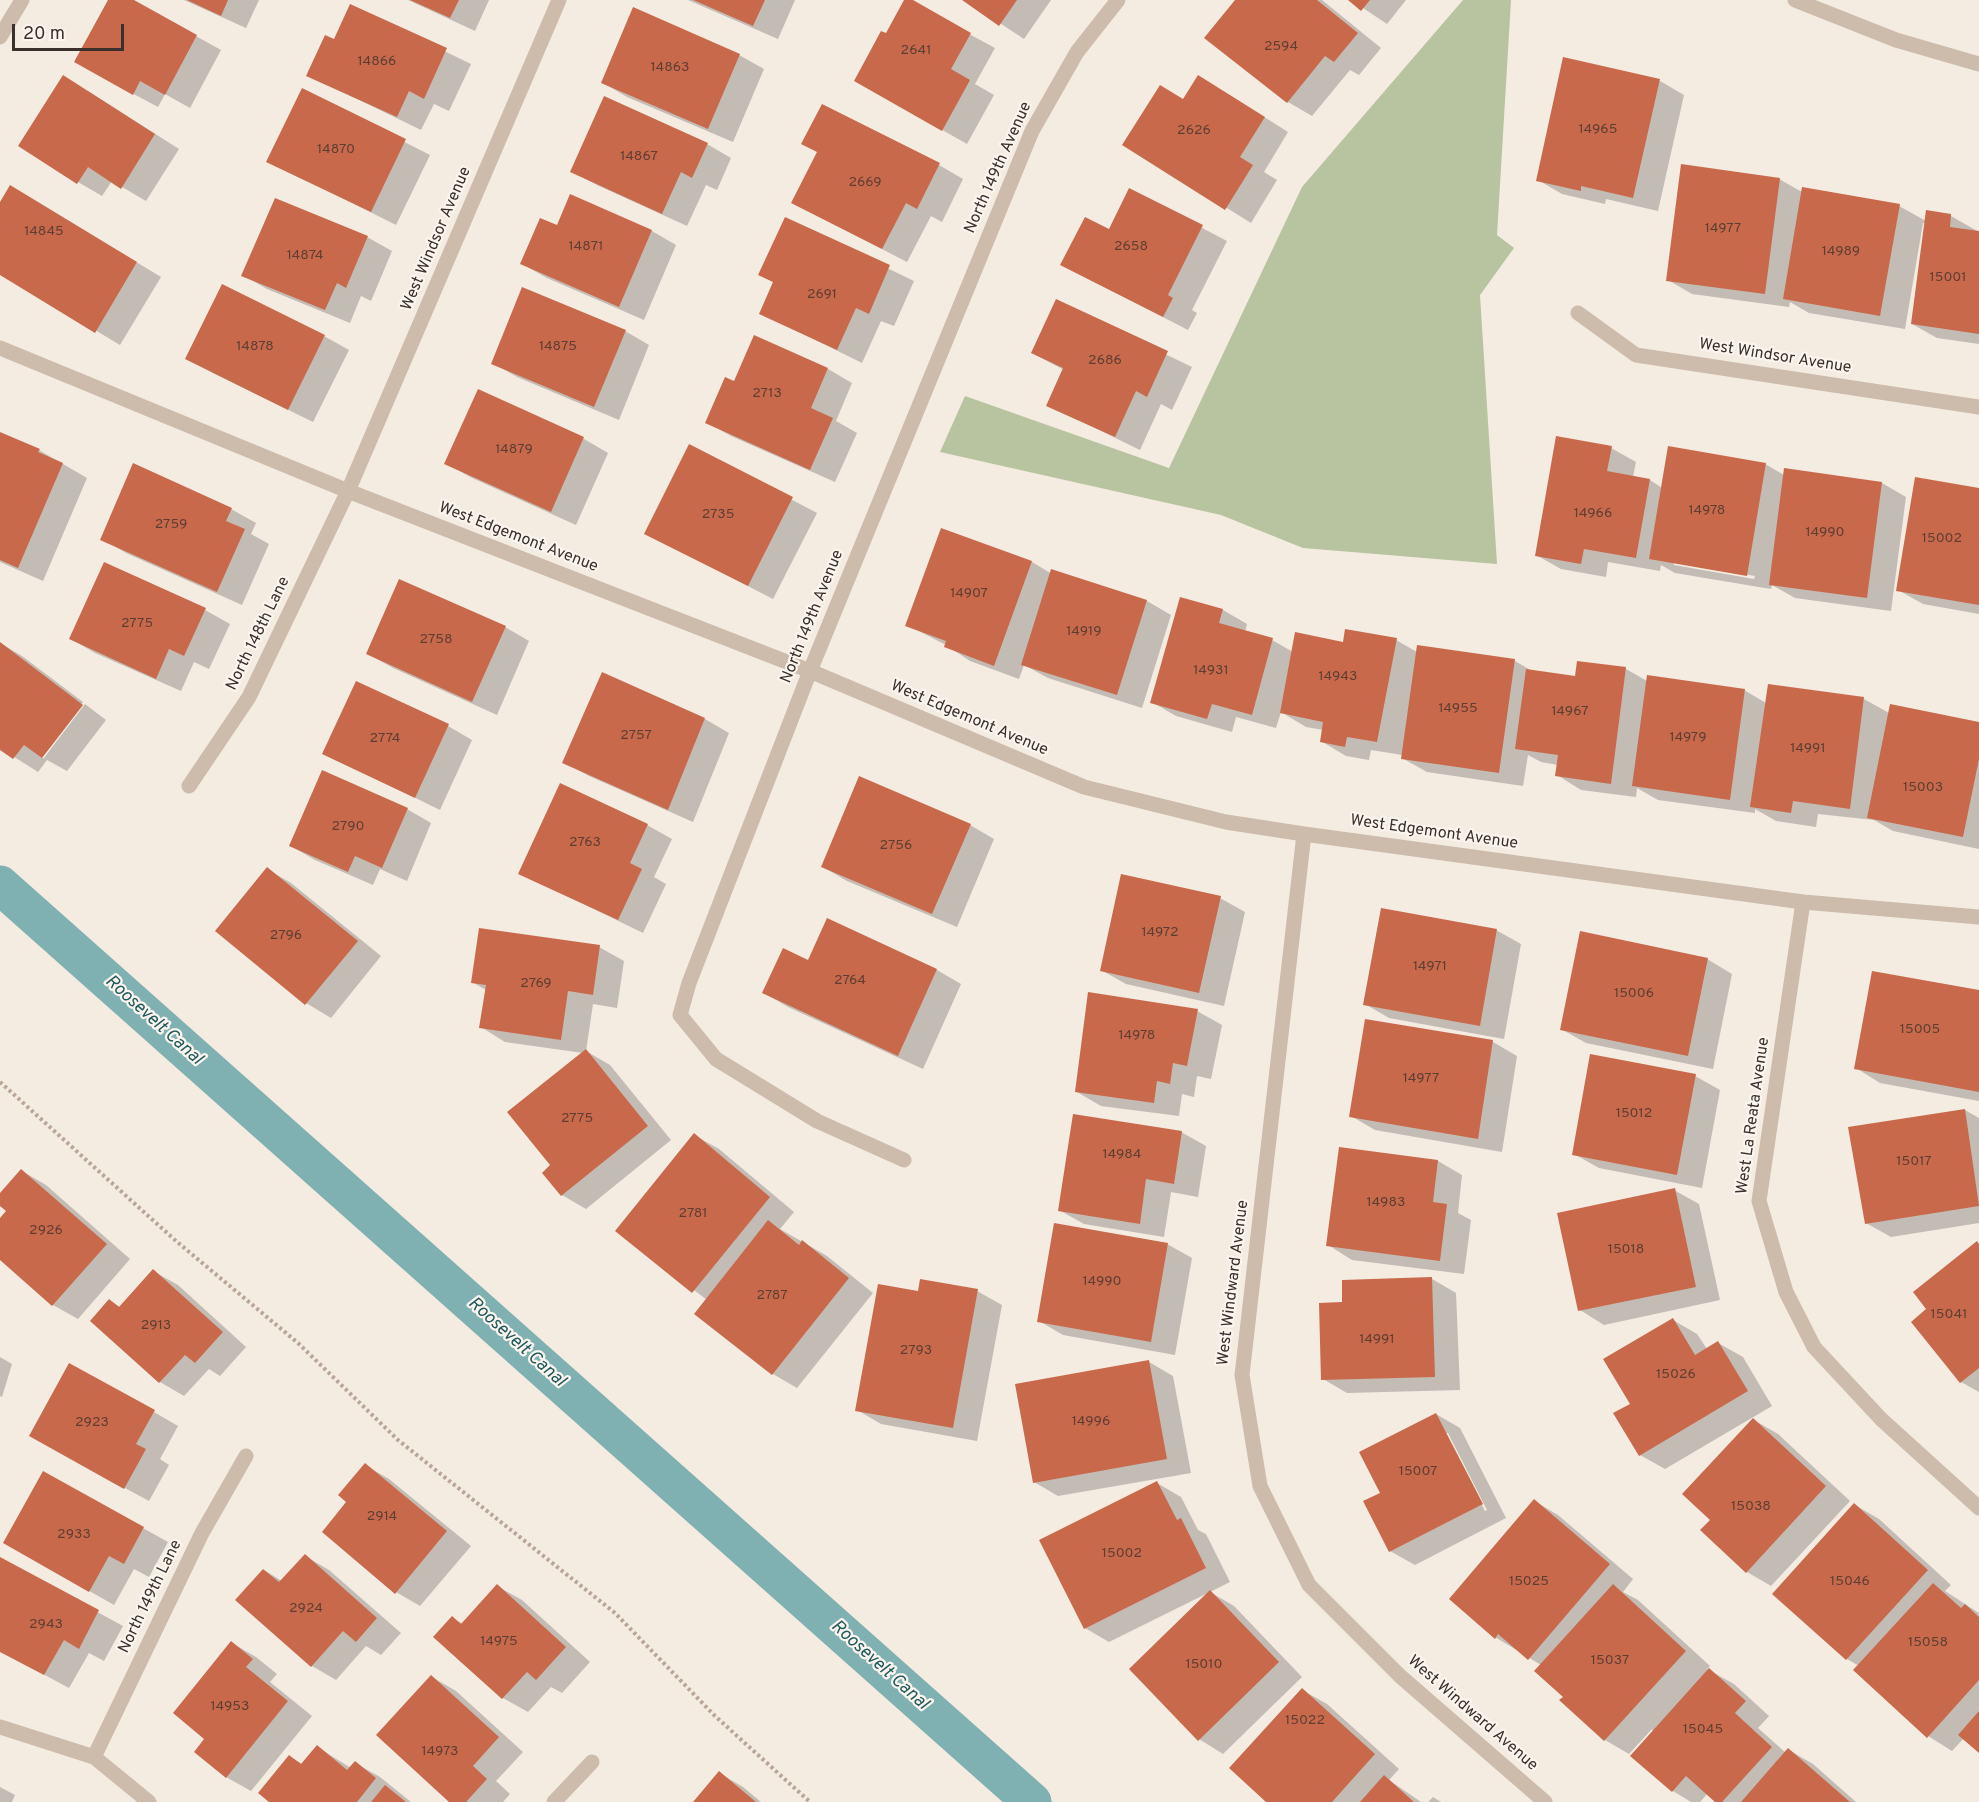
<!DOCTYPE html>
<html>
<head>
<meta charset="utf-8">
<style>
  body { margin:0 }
  #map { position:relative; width:1979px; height:1802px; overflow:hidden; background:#f4ebe1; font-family:Overpass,sans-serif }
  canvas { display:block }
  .scale { position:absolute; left:12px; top:24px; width:112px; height:27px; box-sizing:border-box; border:3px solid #3b302b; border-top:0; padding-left:8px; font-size:18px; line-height:21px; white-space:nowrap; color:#3b302b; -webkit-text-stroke:4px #fbf5ee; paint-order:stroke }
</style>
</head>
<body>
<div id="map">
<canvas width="1979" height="1802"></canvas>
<div class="scale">20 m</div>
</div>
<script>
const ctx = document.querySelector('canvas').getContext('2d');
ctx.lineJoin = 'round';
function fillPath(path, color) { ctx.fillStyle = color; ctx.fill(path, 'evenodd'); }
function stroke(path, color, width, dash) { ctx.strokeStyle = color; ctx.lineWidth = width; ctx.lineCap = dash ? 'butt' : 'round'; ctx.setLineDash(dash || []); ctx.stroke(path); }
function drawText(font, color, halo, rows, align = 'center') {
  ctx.font = font + ' Overpass,sans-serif'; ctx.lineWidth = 4.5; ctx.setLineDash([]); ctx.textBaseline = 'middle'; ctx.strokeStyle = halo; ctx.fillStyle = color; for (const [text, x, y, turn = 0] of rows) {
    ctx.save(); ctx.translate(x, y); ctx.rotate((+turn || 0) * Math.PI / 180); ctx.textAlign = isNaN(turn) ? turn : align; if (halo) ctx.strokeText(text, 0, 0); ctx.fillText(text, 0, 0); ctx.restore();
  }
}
const green = new Path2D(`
  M1463,0h48l-14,235 17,13 -34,47 17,269 -194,-16 -82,-33 -281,-63 25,-56 204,72 133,-281z`);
const shadow = new Path2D(`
  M110,0h21l90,50 -31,58 -25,-14 -7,13 -58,-31z
  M184,0h75l-13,28z
  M408,0h81l-14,31z
  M688,0h107l-17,39z
  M906,0l89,48 -20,36 19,11 -27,49 -111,-63 31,-46z
  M965,0h86l-27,39z
  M1237,0h85l59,48 -22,27 -9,-5 -38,46 -24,-14z
  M1351,0h55l-19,24z
  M351,6l120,58 -22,47 -15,-7 -13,26 -113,-55 27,-34z
  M739,55l25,14 -31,73 -106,-45 -24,-14z
  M1660,81l24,14 -26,116 -52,-12 -1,5 -43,-10 -24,-14z
  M302,90l128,65 -34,70 -128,-64z
  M88,91l91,58 -33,52 -34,-20 -10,15 -24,-14z
  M1223,91l65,41 -24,40 13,8 -26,43 -127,-79 60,-44z
  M707,144l24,14 -14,32 -11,-5 -19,41 -90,-41 -25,-14z
  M939,165l24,14 -21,43 -11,-6 -24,46 -114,-59z
  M1779,179l23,13 97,14 27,15 2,-9 23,4 28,16v112l-42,-6 -25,-14 14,-100 -3,-1 -18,106 -96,-16 -19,-11 -1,5 -97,-13 -24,-14z
  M1130,190l97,51 -35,69 5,3 -9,17 -101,-52z
  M571,196l81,35 24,14 -32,75 -97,-42 -25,-14 36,-37z
  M35,201l126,76 -41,68 -120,-72v-69z
  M786,219l128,62 -20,45 -13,-5 -19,42 -101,-50 14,-30z
  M367,237l25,14 -21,50 -10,-5 -11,27 -83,-34 -24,-14z
  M1056,301l136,66 -20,43 -11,-6 -21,46 -92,-45 16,-35 -32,-17z
  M625,331l24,14 -30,75 -102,-43 -24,-14z
  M324,336l25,14 -36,72 -102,-50z
  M755,337l73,32 24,14 -16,38 21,12 -22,49 -104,-46 -25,-14 29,-39z
  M478,391l106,48 24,14 -32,72 -106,-48 -24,-14z
  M0,434l39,16 48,28 -44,103 -43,-19z
  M690,446l127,67 -44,86 -128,-66z
  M1611,448l25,14 -3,15 17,3 12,8 103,-24 19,11 98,8 24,14 -15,114 -96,-13 -23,-13 -1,4 -96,-16 -14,-8 -1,6 -52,-9 -2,15 -45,-8 -25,-14zM1674,562l81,14 -1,3 -80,-14z
  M134,465l97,44 25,14 -5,11 18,10 -27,61 -116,-52 -24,-14z
  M1979,489v125l-56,-10 -25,-14z
  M942,530l90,32 20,12v-3l95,30 24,14 -29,93 -94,-30 -24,-13 -5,14 -49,-18 -24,-16 -39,-20z
  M1181,598l42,12 24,14 -2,8 27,8 21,12 51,-9 52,-3 21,12 98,9 17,10 44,6 50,-8 21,12 97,9 22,13 3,-18 95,14 25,14 90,11v125l-86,-18 -19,-11 -56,-6 -2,13 -40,-6 -21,-12v4l-97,-13 -21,-12 -1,9 -55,-7 -24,-15 1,-10 -17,-3 -13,-7 -5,31 -96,-14 -25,-14v-3l-31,-5 -2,10 -23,-4 -25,-15 2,-11 -17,-3 -25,-15 -5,16 -40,-11 -4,15 -56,-16 -24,-14z
  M205,610l25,14 -21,45 -15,-7 -13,29 -86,-38 -24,-14z
  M505,627l24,14 -32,74 -104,-47 -25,-14z
  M0,643l22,13 61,46 -42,56h3l41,-54 21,16 -39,51 -20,-11 -9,12 -38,-24z
  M603,674l102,45 24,14 -36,89 -104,-46 -25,-14z
  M448,726l24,14 -32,70 -116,-57z
  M407,809l24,14 -24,58 -27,-12 -7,16 -58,-25 -24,-14z
  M647,825l25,14 -18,38 12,7 -23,49 -123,-60z
  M970,825l24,14 -37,88 -110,-46 -24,-14z
  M267,869l24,14 90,73 -50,62 -25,-15z
  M1220,898l25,14 -21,94 -98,-22 -25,-14z
  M828,920l109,50 24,14 -38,85 -135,-62 -24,-14 45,-31z
  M1496,930l25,14 -17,95 -115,-21 -24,-14z
  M599,947l25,14 -7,47 -24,-4 -7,47 24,14 61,75 -85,69 -24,-14 -10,-30 31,-112 -78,-11 -24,-15 5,-37 -14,-8z
  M1707,959l25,15 -19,95 -127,-26 -25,-14z
  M1979,992v109l-99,-18 -24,-15z
  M1197,1011l25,14 -11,54 -14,-3 -3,21 -12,-3 -3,22 -78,-10 -24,-14z
  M1367,1021l126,21 24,14 -15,96 -127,-22 -24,-14z
  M1695,1076l25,14 -18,98 -103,-20 -25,-14z
  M1965,1110l14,8v105l-88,14 -25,-14z
  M1181,1132l25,14 -8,51 -27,-5 -7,45 -80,-13 -25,-14z
  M694,1135l25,14 75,63 -14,17 47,27 46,37 -76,95 -24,-14 -77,-61 11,-13 -90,-69z
  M1438,1161l24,14 -4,38 13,7 -7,54 -112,-14 -24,-15z
  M22,1171l24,14 84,74 -52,60 -25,-14 -53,-47v-38l8,-9 -8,-7v-8z
  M1674,1190l25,14 21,96 -116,25 -24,-15z
  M1167,1244l25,14 -17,97 -112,-20 -24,-14z
  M1979,1244v148l-18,-10 -32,-72z
  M153,1271l25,14 68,62 -26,29 -11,-7 -25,27 -24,-14 -50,-81 10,6z
  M1432,1279l24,14 4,97 -113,3 -24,-14 21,-75z
  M977,1291l25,14 -25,136 -96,-17 -24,-14 62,-117z
  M1673,1320l24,14 10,15 11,-6 25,14 29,49 -107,63 -25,-14 -8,-51z
  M0,1357l12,7 -10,33 -2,-1z
  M1149,1362l24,14 18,97 -133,23 -24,-14z
  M154,1412l24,14 -18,33 9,6 -20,36 -94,-51z
  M1436,1414l24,14 46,90 -91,47 -25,-14 -8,-58zM1445,1433h3l39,77 -2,1z
  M1754,1420l24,14 72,67 -79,85 -24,-14 -35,-52z
  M365,1465l24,14 82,67 -51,60 -24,-14 -48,-90z
  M44,1473l124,69 -19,35 -15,-8 -20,36 -109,-62z
  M1157,1483l24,14 17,33 8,4 24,48 -20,10 24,14 68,71 -79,77 -24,-15 9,-146 -99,49 -24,-14z
  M1534,1501l24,14 75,64 -10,13 15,8 72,66 -3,3 27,15 35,32 -11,12 28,25 3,-3 24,14 43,38h-139l-9,-9 -8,9h-9l-18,-11 -21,-62 -23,25 -24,-14 -40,-43 -24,-32 -46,-28z
  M1855,1505l24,14 72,66 -6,6 34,22v138l-15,-13 -12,13 -24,-15 -69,-70 -12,-7 -73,-66z
  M305,1556l24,14 72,63 -20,22 -15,-9 -30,34 -24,-14 -48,-96 18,11z
  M0,1559l123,67 -19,35 -15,-8 -20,35 -69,-37z
  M497,1586l25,14 68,62 -28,31 -11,-6 -23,25 -25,-14 -68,-61 17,-19 11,6z
  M232,1643l24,14 21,17 -7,8 42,34 -61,75 -25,-14 -20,-38z
  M432,1677l24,14 67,61 -27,29 14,13 -7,8h-52z
  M1302,1690l25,14 72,65 -10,11 32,22h-152z
  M317,1747l34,21 4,-5 25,14 31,25h-140l19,-45 12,7z
  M719,1773l24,14 18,15h-66z
  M0,1787l15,8 -3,7h-12z
  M1433,1797l8,5h-13z`);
const canal = new Path2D(`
  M0,885l1032,917`);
const building = new Path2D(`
  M108,0h26l63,35 -32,60 -25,-14 -7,14 -59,-33z
  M187,0h41l-7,16z
  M410,0h49l-9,18z
  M693,0h72l-12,26z
  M904,0h9l58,33 -20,36 19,11 -28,51 -88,-50 27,-50 5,2z
  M962,0h55l-18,26z
  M1235,0h82l41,33 -24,29 -9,-6 -38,47 -83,-65z
  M1348,0h22l-9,11z
  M350,4l97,44 -23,51 -15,-8 -12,26 -91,-41 19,-41 9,4z
  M633,7l107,47 -32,75 -107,-46z
  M1563,57l97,22 -27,119 -52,-12v5l-45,-10z
  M63,75l92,59 -34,55 -33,-22 -11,17 -59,-38z
  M1198,75l67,42 -25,40 13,8 -28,45 -103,-65 38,-60 23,14z
  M302,88l104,51 -35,73 -105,-50z
  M604,96l104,47 -16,35 -11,-6 -19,42 -92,-42z
  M822,104l118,59 -23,46 -11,-6 -24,46 -91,-46 26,-51 -16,-8z
  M1681,164l99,14 -15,116 -99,-13z
  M10,185l127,77 -42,71 -95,-58v-73z
  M1802,187l98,17 -20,112 -97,-17z
  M1129,188l74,37 -35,70 5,3 -10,19 -103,-52 25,-48 24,12z
  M570,194l82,36 -33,77 -99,-43 20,-46 17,7z
  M275,198l93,38 -22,52 -9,-5 -12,27 -84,-34z
  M1926,210l25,4 -1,13 29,4v103l-68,-10z
  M785,217l105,48 -21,49 -13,-6 -19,42 -78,-36 14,-32 -15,-7z
  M222,284l103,51 -37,75 -103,-51z
  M522,287l104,43 -32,77 -103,-43z
  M1056,299l112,52 -21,46 -11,-6 -21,46 -69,-31 17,-38 -32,-15z
  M754,335l74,33 -17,40 22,10 -23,52 -105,-47 20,-46 9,4z
  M478,389l106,48 -33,75 -107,-48z
  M0,432l40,17 -2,3 25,11 -45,105 -18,-8z
  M1556,436l56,10 -5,25 43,8 -14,79 -52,-9 -3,15 -46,-8z
  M689,444l104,53 -45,89 -104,-52z
  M1668,446l98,17 -19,113 -98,-17z
  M133,463l99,45 -6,13 19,8 -28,63 -117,-52z
  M1784,468l98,14 -15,116 -98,-13z
  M1915,477l64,11v117l-83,-14z
  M941,528l91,33 -38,105 -50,-19 2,-6 -41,-15z
  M104,562l102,46 -22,48 -15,-7 -13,30 -87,-40z
  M1051,569l96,31 -30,95 -96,-30z
  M399,579l107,47 -34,76 -106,-48z
  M1180,597l43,12 -4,14 54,15 -21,77 -40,-11 -5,15 -57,-16z
  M1345,629l52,9 -20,104 -30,-5 -2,10 -25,-5 3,-20 -43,-9 15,-81 48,10z
  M0,642l83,63 -41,53 -18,-13 -11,14 -13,-9z
  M1417,645l98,14 -16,114 -98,-14z
  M1577,661l49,6 -15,117 -56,-8 3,-21 -43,-6 11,-80 49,7z
  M602,672l103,46 -37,92 -106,-47z
  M1647,675l98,14 -15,111 -98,-14z
  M356,681l93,43 -34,74 -93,-44z
  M1768,684l96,13 -14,112 -57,-8 -2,12 -41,-6z
  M1890,704l89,18v37l-16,78 -96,-19z
  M322,770l86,38 -26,60 -27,-12 -7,16 -59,-26z
  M859,776l112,48 -39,90 -111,-47z
  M560,783l88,41 -18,39 12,6 -24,51 -100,-46z
  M267,867l91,74 -53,64 -90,-74z
  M1121,874l100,22 -22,97 -99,-22z
  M1381,908l116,21 -17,97 -117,-21z
  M827,918l110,51 -39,87 -136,-63 21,-45 25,12z
  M479,928l121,17 -7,50 -25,-4 -7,49 -82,-12 7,-43 -15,-2z
  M1580,931l128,27 -20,98 -128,-26z
  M1872,971l107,19v102l-125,-23z
  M1088,992l110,17 -11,57 -14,-3 -3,21 -13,-3 -3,22 -79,-11z
  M1365,1019l128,21 -15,99 -129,-22z
  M586,1049l62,77 -87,70 -19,-23 8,-8 -43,-53z
  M1590,1054l106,20 -19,101 -105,-20z
  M1965,1109l14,97 -114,18 -17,-97z
  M1073,1114l109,17 -8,53 -28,-5 -6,45 -82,-13z
  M694,1133l76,64 -78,96 -77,-62z
  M1339,1147l99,13 -5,42 14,2 -7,57 -114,-15z
  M21,1169l86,75 -55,62 -52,-46v-42l6,-7 -6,-5v-13z
  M1675,1188l21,99 -118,24 -21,-98z
  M768,1220l31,25 3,-5 47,38 -77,97 -78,-61z
  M1054,1223l114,20 -17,99 -114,-20z
  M1977,1241l2,3v124l-19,15 -49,-61 15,-13 -13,-17z
  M153,1269l70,63 -28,31 -10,-8 -26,28 -69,-62 19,-22 10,8z
  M1432,1277l3,100 -114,3 -2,-77 23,-1v-22z
  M920,1279l58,10 -25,139 -98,-17 23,-127 40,7z
  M1673,1318l22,37 23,-14 30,50 -109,65 -26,-43 17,-9 -27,-45z
  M1149,1360l18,99 -134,24 -18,-99z
  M69,1363l86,47 -19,34 10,5 -22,40 -95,-53z
  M1436,1413l47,91 -94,48 -26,-51 17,-8 -21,-41z
  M1753,1418l73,68 -80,87 -46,-43 10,-10 -28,-26z
  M365,1463l82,68 -52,63 -73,-62 24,-30 -8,-7z
  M43,1471l101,56 -20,37 -15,-8 -20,36 -86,-49z
  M1157,1481l20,39 4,-2 25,50 -122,61 -45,-89z
  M1534,1499l76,65 -82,96 -30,-26 -3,5 -46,-40z
  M1854,1503l74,67 -82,90 -74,-66z
  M305,1554l72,64 -21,24 -13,-11 -32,36 -76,-67 28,-31 16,13z
  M0,1557l99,53 -20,39 -15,-9 -20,35 -44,-23z
  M1933,1583l28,25 4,-4 14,13v63l-52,58 -74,-68z
  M497,1584l69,63 -30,33 -9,-8 -25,27 -69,-62 19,-21 9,8z
  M1613,1584l73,67 -82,90 -45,-41 4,-3 -29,-26z
  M1210,1590l69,72 -81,79 -69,-72z
  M231,1641l22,18 -7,8 42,34 -62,77 -32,-26 10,-13 -31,-26z
  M1709,1668l37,33 -11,12 37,34 -50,55h-7l-29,-26 -14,16 -42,-36z
  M431,1675l68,62 -26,29 14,13 -21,23h-17l-73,-67z
  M1302,1688l73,66 -43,48h-66l-37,-34z
  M1979,1711v42l-21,-18z
  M317,1745l30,25 8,-9 21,17 -19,24h-88l-11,-9 31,-38 12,9z
  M1788,1748l62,54h-109z
  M719,1771l37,31h-63z
  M1384,1775l30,27h-54z
  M385,1785l21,17h-35z`);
const path = new Path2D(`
  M0,1082l176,159 122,102 100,97 217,173 100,103 95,86`);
const minor = new Path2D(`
  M1795,0l101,40 83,24
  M0,37l22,-37
  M1578,313l58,42 343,52
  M0,348l348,143 462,180 274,116 142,35 78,12 499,68 176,15
  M189,786l60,-89 99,-206 211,-491
  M1304,834l-62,541 18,111 49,99 91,91 145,126
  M1803,902l-44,299 27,91 28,55 67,72 98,89
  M904,1160l-87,-39 -101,-62 -36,-44 9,-32 121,-312 222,-540 45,-79 41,-52
  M0,1727l94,30 55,45
  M94,1757l108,-224 44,-77
  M554,1802l38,-40`);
const numberNames = [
  ["2594",1281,47],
  ["2641",916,51],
  ["14866",377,62],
  ["14863",670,68],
  ["14965",1598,130],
  ["2626",1194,131],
  ["14870",336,150],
  ["14867",639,157],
  ["2669",865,183],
  ["14977",1723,229],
  ["14845",44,232],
  ["14871",586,247],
  ["2658",1131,247],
  ["14989",1841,252],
  ["14874",305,256],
  ["15001",1948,278],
  ["2691",822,295],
  ["14878",255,347],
  ["14875",558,347],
  ["2686",1105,361],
  ["2713",767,394],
  ["14879",514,450],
  ["14978",1707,511],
  ["14966",1593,514],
  ["2735",718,515],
  ["2759",171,525],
  ["14990",1825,533],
  ["15002",1942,539],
  ["14907",969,594],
  ["2775",137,624],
  ["14919",1084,632],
  ["2758",436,640],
  ["14931",1211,671],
  ["14943",1338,677],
  ["14955",1458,709],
  ["14967",1570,712],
  ["2757",636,736],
  ["14979",1688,738],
  ["2774",385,739],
  ["14991",1808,749],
  ["15003",1923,788],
  ["2790",348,827],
  ["2763",585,843],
  ["2756",896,846],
  ["14972",1160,933],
  ["2796",286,936],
  ["14971",1430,967],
  ["2764",850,981],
  ["2769",536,984],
  ["15006",1634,994],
  ["15005",1920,1030],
  ["14978",1137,1036],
  ["14977",1421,1079],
  ["15012",1634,1114],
  ["2775",577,1119],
  ["14984",1122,1155],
  ["15017",1914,1162],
  ["14983",1386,1203],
  ["2781",693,1214],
  ["2926",46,1231],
  ["15018",1626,1250],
  ["14990",1102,1282],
  ["2787",772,1296],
  ["15041",1949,1315],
  ["2913",156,1326],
  ["14991",1377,1340],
  ["2793",916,1351],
  ["15026",1676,1375],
  ["14996",1091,1422],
  ["2923",92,1423],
  ["15007",1418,1472],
  ["15038",1751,1507],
  ["2914",382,1517],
  ["2933",74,1535],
  ["15002",1122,1554],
  ["15025",1529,1582],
  ["15046",1850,1582],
  ["2924",306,1609],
  ["2943",46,1625],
  ["14975",499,1642],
  ["15058",1928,1643],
  ["15037",1610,1661],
  ["15010",1204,1665],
  ["14953",230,1707],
  ["15022",1305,1721],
  ["15045",1703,1730],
  ["14973",440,1752]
];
const streetNames = [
  ["North 149th Avenue",999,168,-66],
  ["West Windsor Avenue",437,239,-67],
  ["West Windsor Avenue",1775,357,9],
  ["West Edgemont Avenue",518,538,21],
  ["North 149th Avenue",813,617,-68],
  ["North 148th Lane",259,634,-64],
  ["West Edgemont Avenue",969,719,23],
  ["West Edgemont Avenue",1434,833,8],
  ["West La Reata Avenue",1754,1116,-82],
  ["West Windward Avenue",1234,1283,-83],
  ["North 149th Lane",151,1597,-64],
  ["West Windward Avenue",1472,1714,41]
];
const waterNames = [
  ["Roosevelt Canal",153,1021,42],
  ["Roosevelt Canal",516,1343,42],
  ["Roosevelt Canal",879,1666,42]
];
fillPath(green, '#b8c4a0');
fillPath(shadow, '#0003');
stroke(canal, '#7fb0b2', 39);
fillPath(building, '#c8694b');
stroke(path, '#b9a596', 4, [3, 3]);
stroke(minor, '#cdbbac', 15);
drawText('14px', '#5e3e33', null, numberNames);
drawText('16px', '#3b302b', '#fbf5ee', streetNames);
drawText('italic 18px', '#1f5a5e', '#fbf5ee', waterNames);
</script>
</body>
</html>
